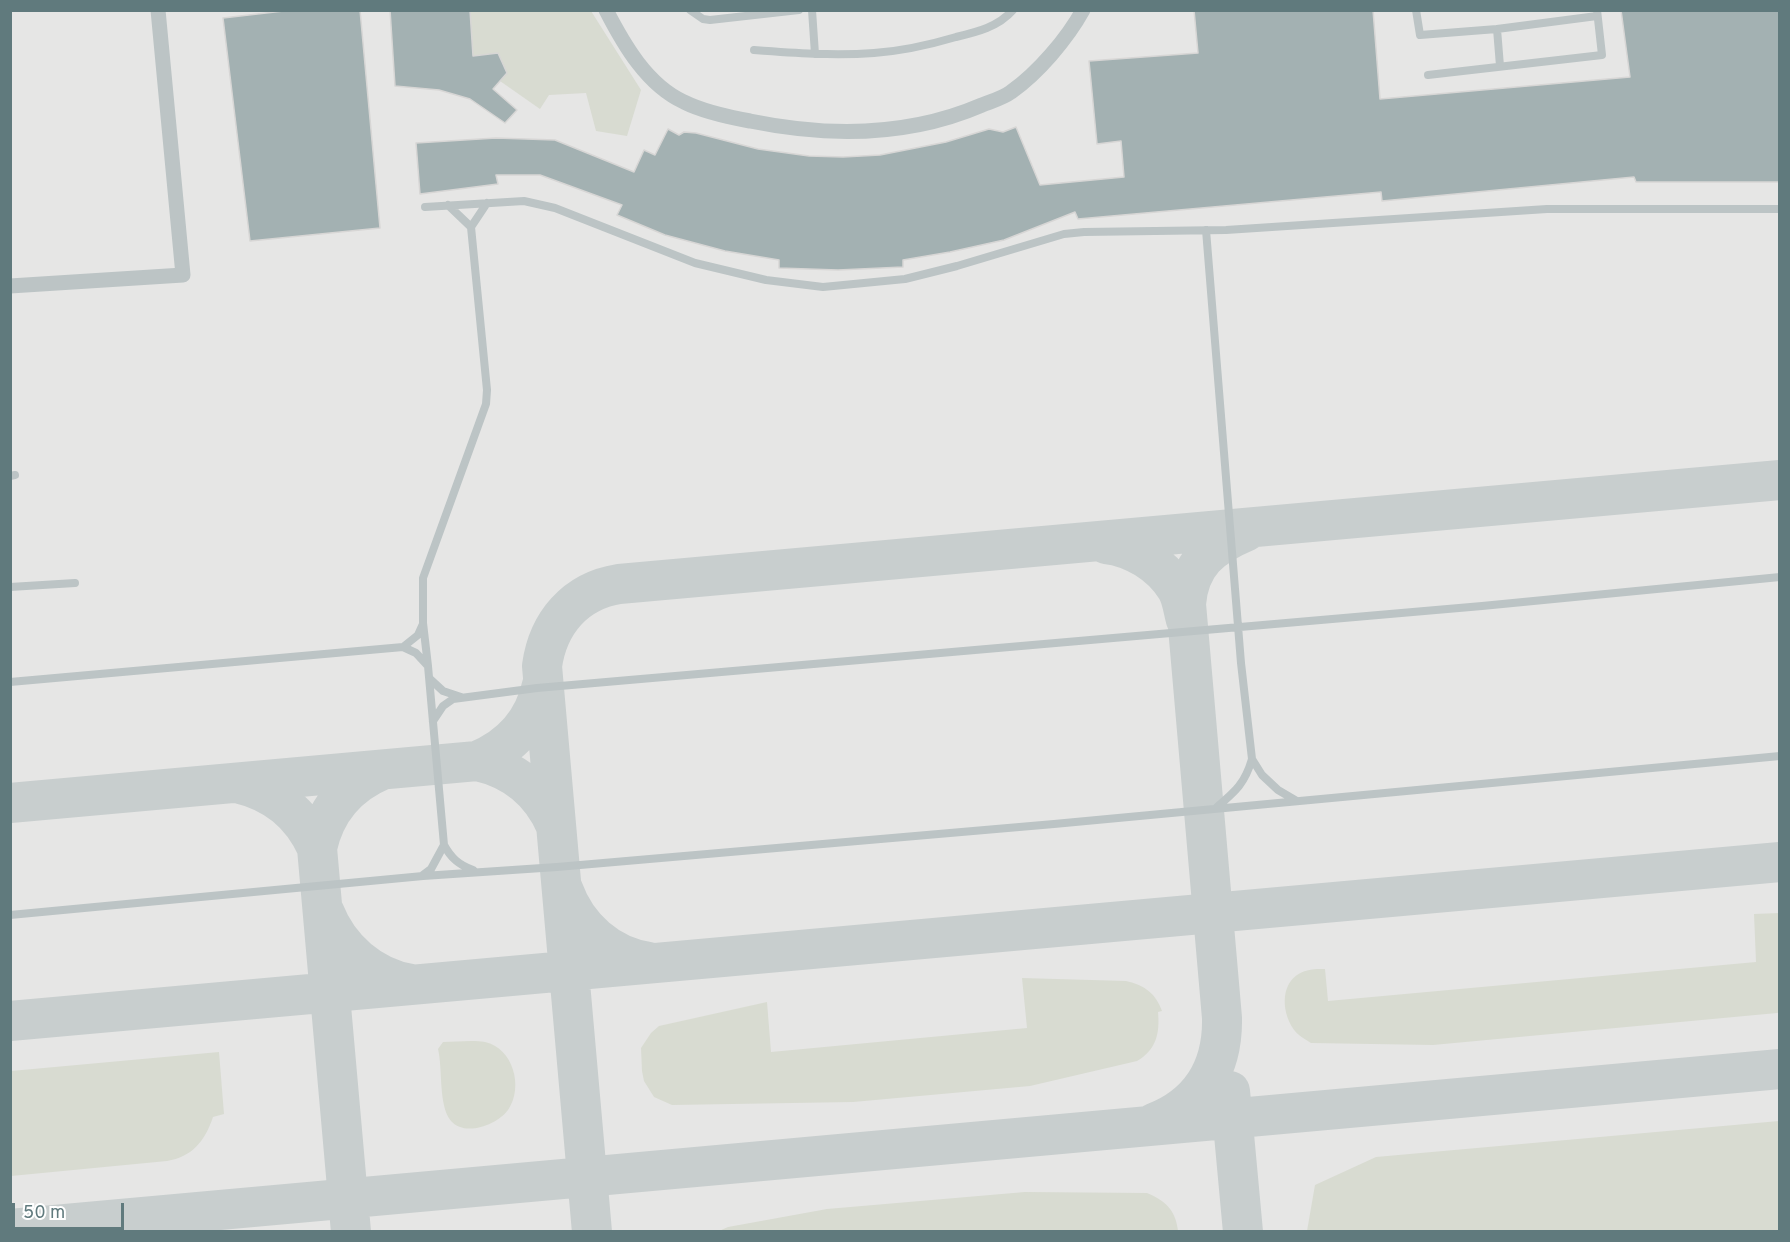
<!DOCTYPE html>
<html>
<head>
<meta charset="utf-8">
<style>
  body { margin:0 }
  #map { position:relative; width:1790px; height:1242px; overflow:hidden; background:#f6f5f2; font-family:Overpass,sans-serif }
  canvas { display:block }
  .frame { position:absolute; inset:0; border:12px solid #607a7d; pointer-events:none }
  .scale { position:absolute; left:12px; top:1203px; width:112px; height:27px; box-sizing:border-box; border:3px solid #607a7d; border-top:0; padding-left:8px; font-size:18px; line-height:21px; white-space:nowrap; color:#607a7d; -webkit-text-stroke:4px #fff; paint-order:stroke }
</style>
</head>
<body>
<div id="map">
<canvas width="1790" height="1242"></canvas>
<div class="frame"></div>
<div class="scale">50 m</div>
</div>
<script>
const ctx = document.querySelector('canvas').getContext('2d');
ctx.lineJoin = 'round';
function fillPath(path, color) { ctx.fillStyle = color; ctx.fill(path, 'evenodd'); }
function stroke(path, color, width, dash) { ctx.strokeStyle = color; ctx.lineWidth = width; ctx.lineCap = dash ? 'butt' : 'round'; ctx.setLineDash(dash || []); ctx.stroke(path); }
const built = new Path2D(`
  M10,11h1769v1220h-1768z`);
const green = new Path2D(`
  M470,11h121l50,79 -14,46 -31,-5 -10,-38 -37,2 -9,14 -40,-28 7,-8 -34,-17z
  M1779,913l1,99 -3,1 -344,32 -122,-2c-4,-3 -9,-5 -12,-8 -16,-14 -21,-47 -2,-60 9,-6 18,-6 28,-6l3,32 428,-39 -2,-48z
  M1022,978l104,3c19,4 30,13 36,30l-4,1c2,22 -2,38 -21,49l-107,25 -177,16 -181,3 -18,-8 -10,-16 -2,-10 -1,-23 10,-15 8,-7 108,-24 4,50 256,-24z
  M443,1042c13,0 29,-2 42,0 28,6 39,45 23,68 -11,15 -43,27 -57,11 -13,-16 -8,-52 -13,-72z
  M219,1052l5,62 -11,3c-8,24 -21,40 -46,44l-156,15v-105z
  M1779,1121v110h-472l8,-46 61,-28z
  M1025,1192l122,1c19,8 29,18 31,38h-459l9,-4 99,-18z`);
const taxiway = new Path2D(`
  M1106,544c27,3 55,20 70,44 6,9 7,22 10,32
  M477,761c34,-14 57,-39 65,-76
  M237,783c38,9 64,30 80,65
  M10,803l467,-42c36,8 64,30 79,65
  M563,889c14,39 46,67 86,73
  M324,911c15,38 47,66 87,73
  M10,1021l1770,-159
  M1230,1091l13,141
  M1154,1123c47,-18 69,-56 68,-105l-36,-414c3,-40 25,-58 61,-73
  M10,1229l1770,-160
  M351,1232l-34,-384c8,-37 29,-63 65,-78
  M592,1232l-50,-566c6,-43 33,-75 77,-82l1161,-104`);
const building = new Path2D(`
  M292,10h68l20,218 -130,13 -27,-223z
  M390,10h80l3,46 25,-3 9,20 -14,16 24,21 -12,13 -35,-24 -31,-9 -44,-4z
  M1194,10h179l7,89 250,-22 -9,-67h158v172h-143l-2,-5 -252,24 -1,-9 -303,27 -3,-7 -71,28 -54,12 -47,8v7l-65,3 -59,-2v-8l-54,-9 -60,-16 -48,-20 5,-10 -82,-30h-44l2,9 -78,10 -4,-51 80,-5 59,2 79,32 10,-22 11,5 13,-26 11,6 5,-3 12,1 62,16 51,7 34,1 37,-2 66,-13 43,-13 14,3 13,-5 24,58 84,-8 -3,-36 -24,3 -8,-83 109,-8z`);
const service = new Path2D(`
  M690,10l13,9 7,1 89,-10
  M812,10l3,44
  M1416,10l4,25 77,-6 3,37
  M1497,29l100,-13
  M754,50c39,3 80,6 120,3 28,-2 55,-8 82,-16 21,-5 42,-10 57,-27
  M1428,75l174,-20 -5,-45
  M448,205l23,22
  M425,207l99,-6 31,7 140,55 71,17 57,7 82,-8 52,-13 107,-32 20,-2 142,-2 321,-21h233
  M1206,230l35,433 11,96 10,16 16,15 17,10
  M10,476l5,-1
  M10,587l65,-4
  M403,647l15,-12 5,-11
  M428,666l-5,-43v-45l63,-174 1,-14 -16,-163 16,-24
  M430,679l13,12 18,6
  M10,682l393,-35 13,6 12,13 16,179 -13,24 -8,6
  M433,721l10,-15 10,-7 84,-11 945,-82 298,-29
  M1217,807c19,-16 28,-24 35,-48
  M444,845c7,13 15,20 29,25
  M10,915l413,-39 134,-9 497,-43 726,-68`);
const minor = new Path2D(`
  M606,10c18,35 41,75 78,92 20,10 44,15 66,19 78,16 158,16 232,-16 10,-4 21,-7 29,-13 27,-19 56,-53 72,-82
  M10,286l173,-11 -25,-265`);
fillPath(built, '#e6e6e5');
fillPath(green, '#d8dbd1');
stroke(taxiway, '#c8cece', 40);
fillPath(building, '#a3b1b2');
stroke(building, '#d7d6d5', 1.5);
stroke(service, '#bcc4c5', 8);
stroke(minor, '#bcc4c5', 15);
</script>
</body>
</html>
